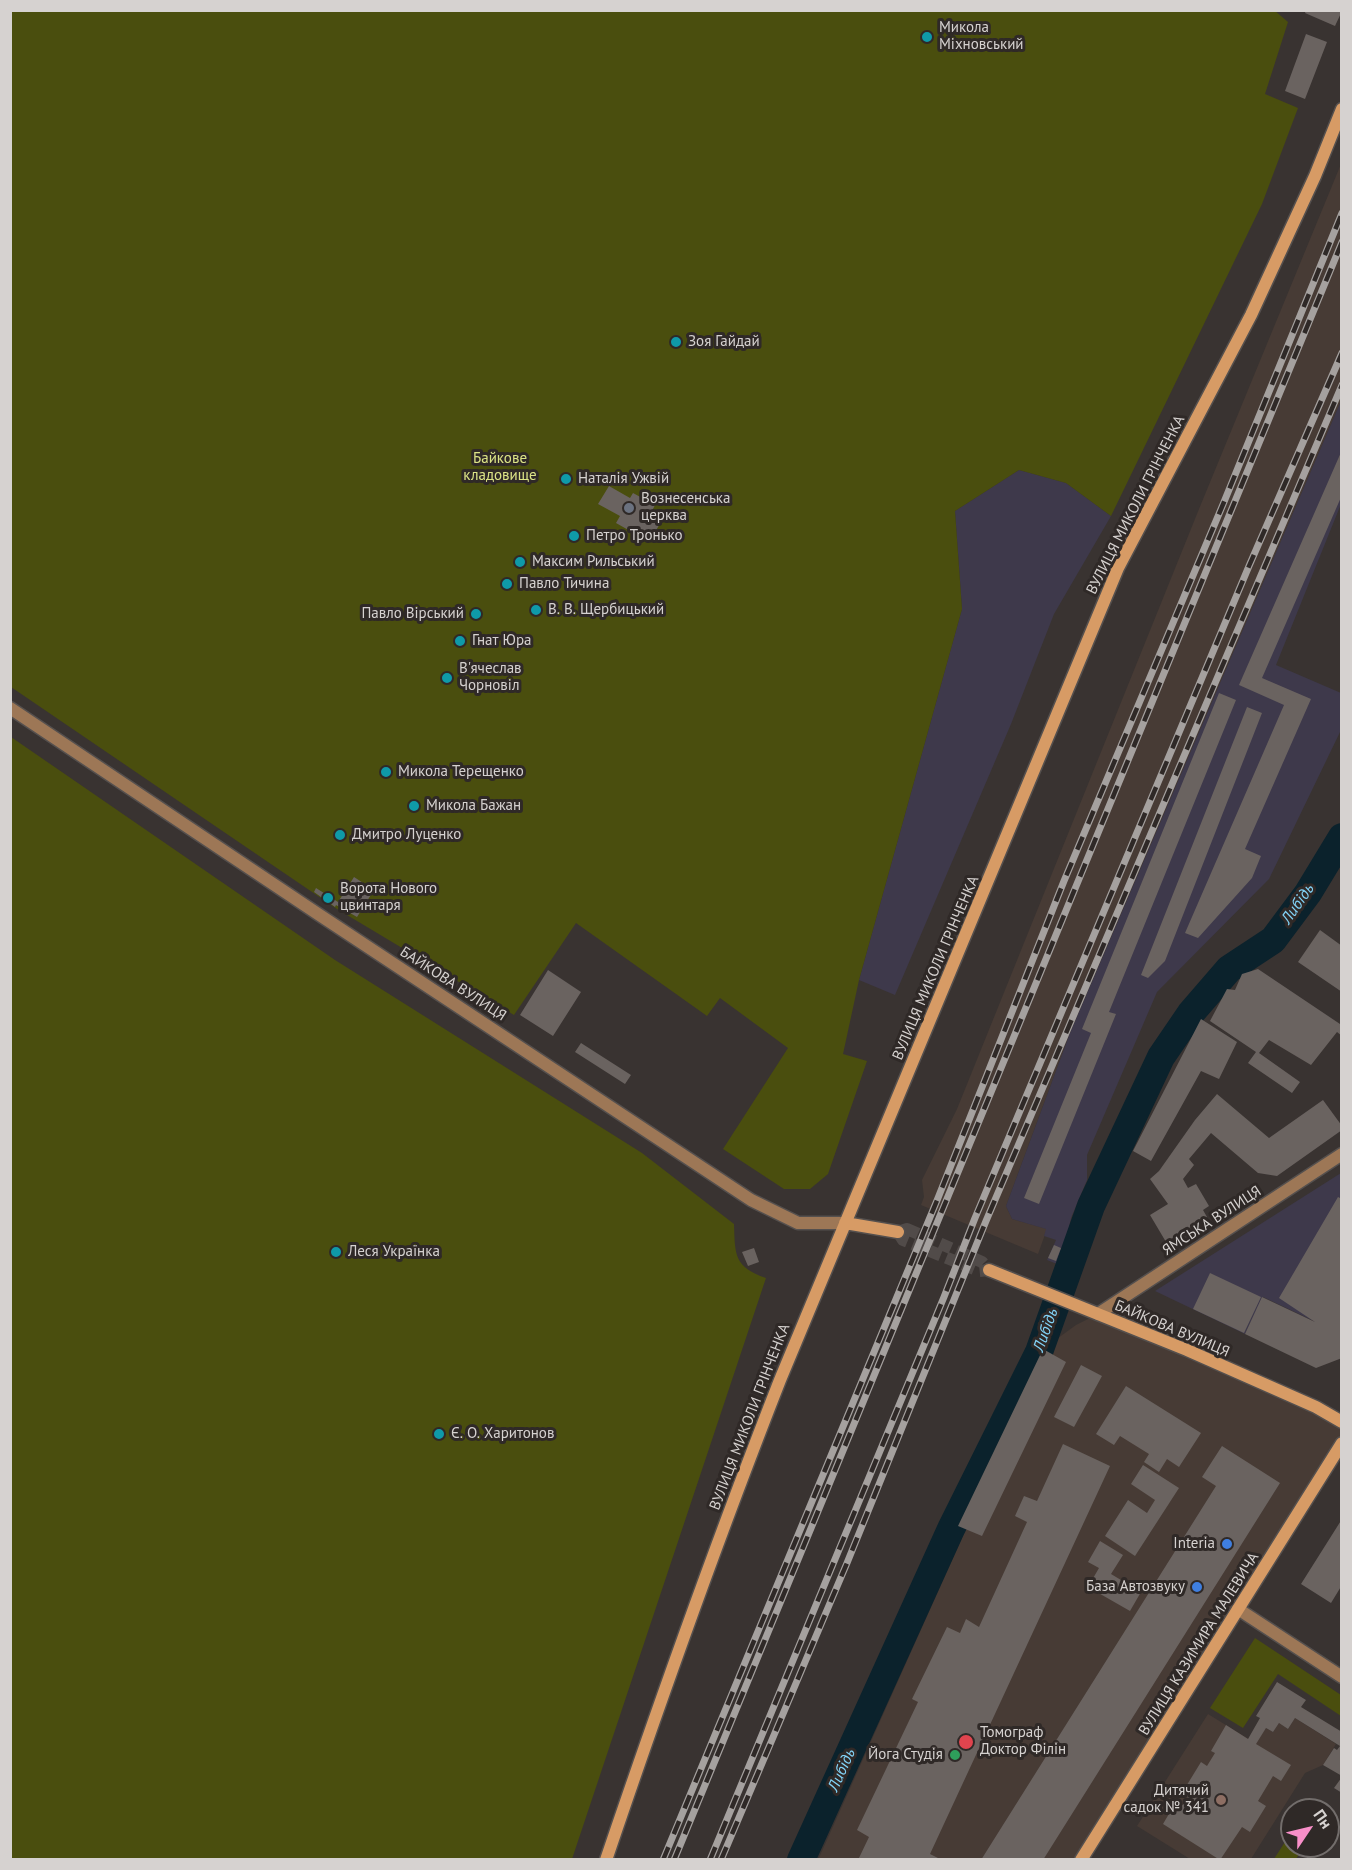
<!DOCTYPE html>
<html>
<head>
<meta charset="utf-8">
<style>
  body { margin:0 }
  #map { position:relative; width:1352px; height:1870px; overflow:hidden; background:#393331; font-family:"PT Sans",sans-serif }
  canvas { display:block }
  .frame { position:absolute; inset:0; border:12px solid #d6d2d0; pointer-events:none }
  .north { position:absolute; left:1280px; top:1798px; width:60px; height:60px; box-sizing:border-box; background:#2f2927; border:2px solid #726d6b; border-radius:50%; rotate:55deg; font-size:16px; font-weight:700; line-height:24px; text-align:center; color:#d6d2d0 }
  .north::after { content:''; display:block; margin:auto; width:21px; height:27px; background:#f98fc9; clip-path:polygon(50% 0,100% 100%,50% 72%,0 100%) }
</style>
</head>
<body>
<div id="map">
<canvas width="1352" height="1870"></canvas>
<div class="frame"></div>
<div class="north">Пн</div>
</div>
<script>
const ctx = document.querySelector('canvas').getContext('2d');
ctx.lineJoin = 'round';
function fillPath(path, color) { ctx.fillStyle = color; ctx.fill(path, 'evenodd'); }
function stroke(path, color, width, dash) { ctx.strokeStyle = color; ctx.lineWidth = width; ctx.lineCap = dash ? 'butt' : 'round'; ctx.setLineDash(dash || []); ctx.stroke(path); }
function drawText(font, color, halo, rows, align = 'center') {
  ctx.font = font + ' "PT Sans",sans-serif'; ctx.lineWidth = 6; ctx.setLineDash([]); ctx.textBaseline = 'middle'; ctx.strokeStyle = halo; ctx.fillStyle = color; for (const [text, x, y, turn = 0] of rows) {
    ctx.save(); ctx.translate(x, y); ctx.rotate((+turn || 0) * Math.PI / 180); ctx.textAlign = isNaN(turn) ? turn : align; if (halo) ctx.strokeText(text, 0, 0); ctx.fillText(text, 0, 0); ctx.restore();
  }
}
const built = new Path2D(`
  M1341,164v237l-271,632 -64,173 6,13 35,10 -9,25 -117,-49 3,-8 -2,-17 35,-71 242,-600z
  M1098,1314l243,108v21l-260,416 -263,1 148,-331 -8,-3 85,-177 33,-24z
  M1208,1714l47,29 11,-15 7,4 6,-9 9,6 7,-11 41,26 -13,21 -18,8 -54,86h-61l-53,-33z`);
const industrial = new Path2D(`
  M1341,401v103l-65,161 65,28v37l-72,149 -112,113 -70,163v25l-16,38 -8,39 -6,7 -10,-4 9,-20 -12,-4 2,-7 -34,-10 -6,-13 64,-173z
  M1019,470l47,13 45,33 -57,98 -43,110 -116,271 -36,-15 103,-371 -7,-98z
  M1341,1173l1,137 -26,12 -53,-25 -18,37 -90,-43z`);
const green = new Path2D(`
  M1274,10l14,12 -23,72 33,14 -36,96 -151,312 -45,-33 -47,-13 -64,41 7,98 -103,371 -16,74 24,7 -39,113 -18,15h-26l-61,-40 65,-101 -68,-50 -13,18 -131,-93 -62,92 -177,-106 -326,-222 -1,-676z
  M11,737l324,223 307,193 92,71c1,31 0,43 32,54l-194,581h-561z
  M1255,1638l86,57v21l-63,-42 -35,54 -33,-20z
  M1292,1831v15h12l-8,13h-22z`);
const river = new Path2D(`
  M801,1860l150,-331 88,-177 52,-146 70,-149 30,-44 38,-44 44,-29 35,-47 34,-56`);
const building = new Path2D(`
  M1306,10h36v1l-7,15 -30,-13z
  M1306,34l21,8 -22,57 -20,-8z
  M1342,450v45l-80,183 49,21 -66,150 16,7 -9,22 -54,60 -13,-5 99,-228 -45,-20z
  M609,486l21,12 3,-5 22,12 -3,6 11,7 -10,18 -10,-6 -4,6 -23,-13 4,-7 -22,-12z
  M1219,693l17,7 -127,312 7,2 -77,190 -15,-6 67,-165 -9,-4z
  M1247,707l15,6 -97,248 -17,17 -7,-3z
  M354,877l20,13 -17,27 -21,-12 -1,2 -21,-15 2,-4 22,14z
  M1320,930l22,16v46l-44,-30z
  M1258,969l82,55 2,-2v14l-5,-4 -26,33 -42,-25 -10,13 41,29 -8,11 -44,-30 8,-11 -46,-31 17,-32 8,1 7,-16z
  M548,970l33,22 -28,44 -33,-21z
  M1201,1019l36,23 -18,37 -18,-8 -50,90 -18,-10z
  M581,1043l50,32 -6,9 -50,-32z
  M1217,1094l52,44 54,-38 19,26v4l-65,46 -19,-3 -47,-40 -22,26 5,6 -11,14 5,9 8,-4 13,22 -6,4 4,7 -41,25 -16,-27 18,-11 -18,-25 9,-8 36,-51z
  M1338,1197l4,2v159l-26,10 -71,-34 17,-37 53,25 -36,-24z
  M1054,1245l7,3 -5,13 -8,-3z
  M754,1248l5,14 -11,4 -6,-14z
  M1210,1273l51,24 -17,36 -51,-24z
  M1043,1349l23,13 -84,174 -24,-10z
  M1081,1365l21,11 -28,51 -20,-10z
  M1126,1386l75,47 -22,34 -12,-8 -8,13 -15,-10 5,-8 -29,-18 -6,9 -18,-11z
  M1063,1444l47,22 -180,388 12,6h-84l11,-23 -12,-7 61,-128 -6,-3 35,-72 13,6 6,-14 13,8 48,-105 -12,-6 9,-20 13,5z
  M1222,1446l58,37 -237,377h-62l235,-374 -14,-9z
  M1143,1465l36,23 -44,68 -30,-20 23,-36 19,13 8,-13 -24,-16z
  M1342,1519v66l-11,18 -30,-19z
  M1100,1541l23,14 -12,19 30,18 -11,19 -42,-24 11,-19 -11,-6z
  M1277,1682l29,18 -5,7 41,25v44l-19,-11 11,-17 3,2 3,-4 -45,-28 -7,11 -9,-6 -6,9 -7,-4 -10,16 35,21 -10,16 -8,-5 -15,25 8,5 -16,26 -8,-5 -22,33 -57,-36 10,-17 6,3 9,-13 -6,-4 19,-31 6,4 8,-13 -4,-2 15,-26 22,14 12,-21 -4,-2z
  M1342,1777v16l-8,-5z`);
const secondaryTunnel = new Path2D(`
  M907,1229l75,33 7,8 -10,1 -76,-31 -5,-8z`);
const minor = new Path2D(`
  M10,708l308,206 433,286 47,23h47
  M1098,1314l244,-160
  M1238,1609l104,68`);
const secondary = new Path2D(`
  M845,1223l53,9
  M989,1270l198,80 129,57 26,15
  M606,1860c55,-162 112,-322 174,-480l338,-812 133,-253 64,-139 27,-67
  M1081,1860l261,-417`);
const rail = new Path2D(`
  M663,1860l275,-662 126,-317 160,-379 118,-289
  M674,1860l668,-1618
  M710,1860l234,-563 31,-79 274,-652 93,-213
  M721,1860l126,-297 139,-342 356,-836`);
const markers = [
  [927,37,6,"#0f9aa8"],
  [676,342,6,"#0f9aa8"],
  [566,479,6,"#0f9aa8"],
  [629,508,6,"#6b7280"],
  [574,536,6,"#0f9aa8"],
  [520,562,6,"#0f9aa8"],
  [507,584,6,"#0f9aa8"],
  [536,610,6,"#0f9aa8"],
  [476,614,6,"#0f9aa8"],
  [460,641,6,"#0f9aa8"],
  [447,678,6,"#0f9aa8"],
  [386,772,6,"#0f9aa8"],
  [414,806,6,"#0f9aa8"],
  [340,835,6,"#0f9aa8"],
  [328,898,6,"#0f9aa8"],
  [336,1252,6,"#0f9aa8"],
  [439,1434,6,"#0f9aa8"],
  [1227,1544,6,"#3f7fe0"],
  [1197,1587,6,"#3f7fe0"],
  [966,1742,8,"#e0444e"],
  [955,1755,6,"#2e9e5b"],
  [1221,1800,6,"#8d6e63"]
];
const poiNames = [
  ["Микола",939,28],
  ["Міхновський",939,45],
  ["Зоя Гайдай",688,342],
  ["Наталія Ужвій",578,479],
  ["Вознесенська",641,499],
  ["церква",641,516],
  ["Петро Тронько",586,536],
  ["Максим Рильський",532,562],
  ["Павло Тичина",519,584],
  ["В. В. Щербицький",548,610],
  ["Павло Вірський",464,614,"right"],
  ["Гнат Юра",472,641],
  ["В'ячеслав",459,669],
  ["Чорновіл",459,686],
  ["Микола Терещенко",398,772],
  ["Микола Бажан",426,806],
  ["Дмитро Луценко",352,835],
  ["Ворота Нового",340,889],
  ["цвинтаря",340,906],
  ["Леся Українка",348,1252],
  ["Є. О. Харитонов",451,1434],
  ["Interia",1215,1544,"right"],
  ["База Автозвуку",1185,1587,"right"],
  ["Томограф",980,1733],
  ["Доктор Філін",980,1750],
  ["Йога Студія",943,1755,"right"],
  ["Дитячий",1209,1791,"right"],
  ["садок № 341",1209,1808,"right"]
];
const parkNames = [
  ["Байкове",500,459],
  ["кладовище",500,476]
];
const streetNames = [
  ["ВУЛИЦЯ МИКОЛИ ГРІНЧЕНКА",1136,505,-63],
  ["ВУЛИЦЯ МИКОЛИ ГРІНЧЕНКА",936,968,-67],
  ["БАЙКОВА ВУЛИЦЯ",453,984,33],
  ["ЯМСЬКА ВУЛИЦЯ",1212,1221,-33],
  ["БАЙКОВА ВУЛИЦЯ",1172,1329,23],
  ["ВУЛИЦЯ МИКОЛИ ГРІНЧЕНКА",750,1417,-69],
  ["ВУЛИЦЯ КАЗИМИРА МАЛЕВИЧА",1199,1644,-58]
];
const waterNames = [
  ["Либідь",1298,904,-55],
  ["Либідь",1046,1330,-70],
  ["Либідь",842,1770,-66]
];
fillPath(built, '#473b35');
fillPath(industrial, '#3e394b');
fillPath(green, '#4a4e0e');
stroke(river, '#0b222c', 28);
fillPath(building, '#6a6360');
stroke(secondaryTunnel, '#514b49', 12, [12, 6]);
stroke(minor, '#55504e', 15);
stroke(secondary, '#55504e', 15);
stroke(minor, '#9d7756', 12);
stroke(secondary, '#d79b65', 12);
stroke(rail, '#a5a19f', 7);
stroke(rail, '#2f2927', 4.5, [14]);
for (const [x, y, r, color] of markers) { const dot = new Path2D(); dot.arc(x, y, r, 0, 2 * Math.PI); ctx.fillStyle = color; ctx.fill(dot); stroke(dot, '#2f2927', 2); }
drawText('15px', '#d6d2d0', '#2f2927', poiNames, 'left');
drawText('15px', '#dce486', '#2f2927', parkNames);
drawText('15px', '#d6d2d0', '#2f2927', streetNames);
drawText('italic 16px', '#82d3f7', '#2f2927', waterNames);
</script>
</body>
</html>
